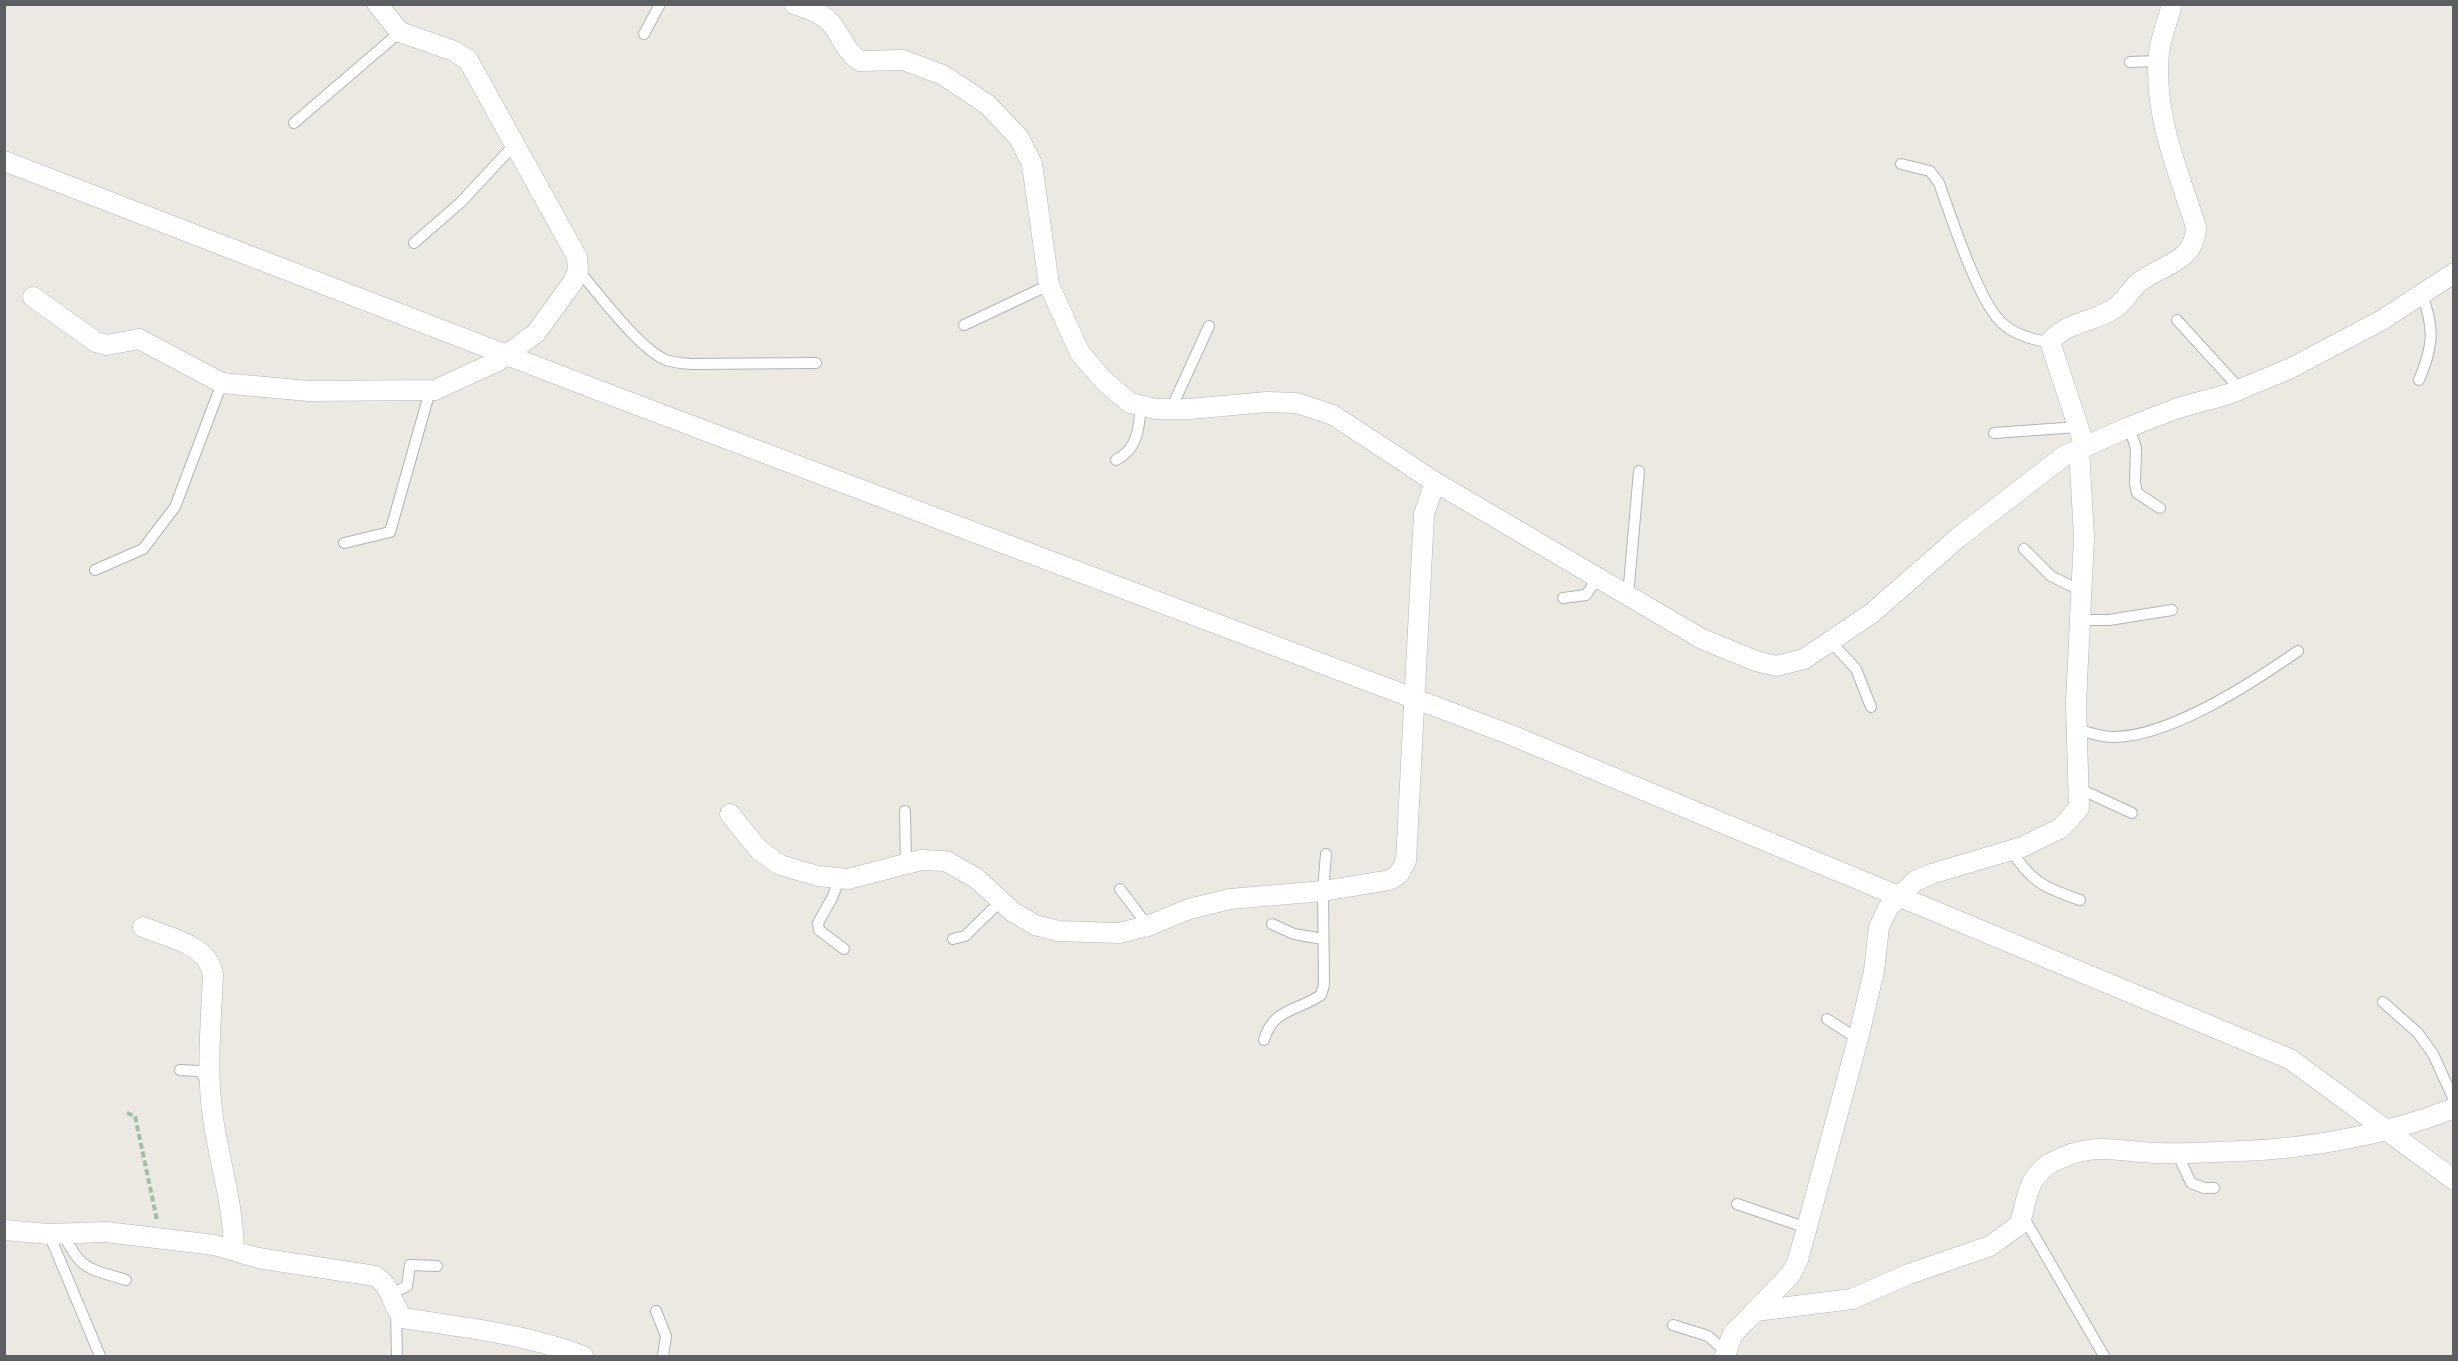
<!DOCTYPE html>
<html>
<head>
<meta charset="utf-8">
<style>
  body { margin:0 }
  #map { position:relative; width:2458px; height:1361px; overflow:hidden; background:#ece9e3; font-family:"Work Sans",sans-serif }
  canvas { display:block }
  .frame { position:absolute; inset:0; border:6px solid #5b5f62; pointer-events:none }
</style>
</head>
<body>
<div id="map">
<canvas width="2458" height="1361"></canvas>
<div class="frame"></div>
</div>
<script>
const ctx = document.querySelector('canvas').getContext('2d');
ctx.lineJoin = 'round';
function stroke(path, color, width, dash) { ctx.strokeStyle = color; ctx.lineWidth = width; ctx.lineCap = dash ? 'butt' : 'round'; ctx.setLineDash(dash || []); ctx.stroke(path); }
const path = new Path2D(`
  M127,1113l8,3 22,104`);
const lane = new Path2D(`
  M644,34l16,-30
  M2130,62l29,-1
  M294,123l106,-91
  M1901,164l29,7 9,12c12,34 38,113 60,137 13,14 34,20 51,22
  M414,243l46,-40 55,-59
  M578,270c20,23 60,77 86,89 8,4 18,4 27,5l125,-1
  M2177,320l63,69
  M964,325l85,-40
  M2419,380c14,-33 16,-51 3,-85
  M1171,409l38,-83
  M2129,427l7,21 -1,35 2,10 23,15
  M1994,433l84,-6
  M1116,460c22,-11 23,-32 25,-55
  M344,543l46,-11 40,-141
  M2024,549l27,27 30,15
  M95,570l48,-21 32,-42 47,-124
  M1628,596l11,-125
  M1563,598l23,-3 6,-9 1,-11
  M2079,620h30l63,-10
  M1831,642l25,27 15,38
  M2078,729c11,4 23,8 35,8 57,0 139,-54 185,-86
  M2080,789l52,24
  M905,811l1,53
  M2011,850c20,32 34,38 69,50
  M840,878l-8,20 -14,25 1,7 25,19
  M1120,889l28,37
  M1272,924l22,10 29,5
  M953,939l12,-3 36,-35
  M2383,1002l35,31 15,21 21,46
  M1827,1019l31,20
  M1264,1040c9,-32 34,-29 57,-45l3,-10 -1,-94 3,-37
  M180,1070l19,1 9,11
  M2177,1153l14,30 13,5h10
  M1737,1204l70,24
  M2023,1216l81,140
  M63,1233c18,38 25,35 63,47
  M49,1234l51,122
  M391,1294l16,-8 3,-21 27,1
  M656,1311l10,25 -3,20
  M396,1313l1,43
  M1673,1325l35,11 18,16`);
const street = new Path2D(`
  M794,4c12,4 25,8 34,16 13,13 16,31 32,41l43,-1 40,15 45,30 31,33 13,26 17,121 31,68 24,28 26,22 26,6h34l77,-7 30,1 36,12 102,67 267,157 54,22 20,5 28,-7 68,-46 87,-76 105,-81 65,-29 49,-19 51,-14 62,-26 91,-48 72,-47
  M4,161l596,230 911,344 779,324 164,121
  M33,297l63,45 11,3 32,-6 83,44 86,8 127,-1 63,-29 38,-28 37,-51 5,-12 -1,-13 -109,-197 -14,-9 -54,-19 -23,-28
  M2085,447l-35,-105c15,-20 45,-20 65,-34 9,-6 14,-16 22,-24 23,-20 58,-20 59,-57 -18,-57 -43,-112 -37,-174 2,-16 9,-33 13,-49
  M730,814l29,36 21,15 38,11 30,3 73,-19 25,1 30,17 37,34 22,13 23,6 61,2 29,-7 41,-17 41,-10 93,-8 67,-11 9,-6 7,-13 18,-347 11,-32
  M143,927c26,11 65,17 70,48 -2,47 -7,96 0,143 7,47 20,84 21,133
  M4,1230l45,4 57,-2 108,13 44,13 117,18c17,10 16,28 28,42 60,9 123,16 180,38
  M1755,1311l97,-12 57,-25 81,-28 29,-21c9,-24 6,-47 32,-62 42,-23 64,-11 107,-10 27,1 54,-1 82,-2 68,-2 150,-17 214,-43
  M1725,1356l7,-21 59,-61 7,-14 60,-221 16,-68 5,-44 9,-19 27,-27 16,-7 91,-27 39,-19 18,-20 -3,-105 8,-166 -5,-88`);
stroke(lane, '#b0b4b7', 12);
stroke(street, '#b0b4b7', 21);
stroke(path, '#9cc1a3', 4, [6, 3]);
stroke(lane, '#fff', 10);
stroke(street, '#fff', 20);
</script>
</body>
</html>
